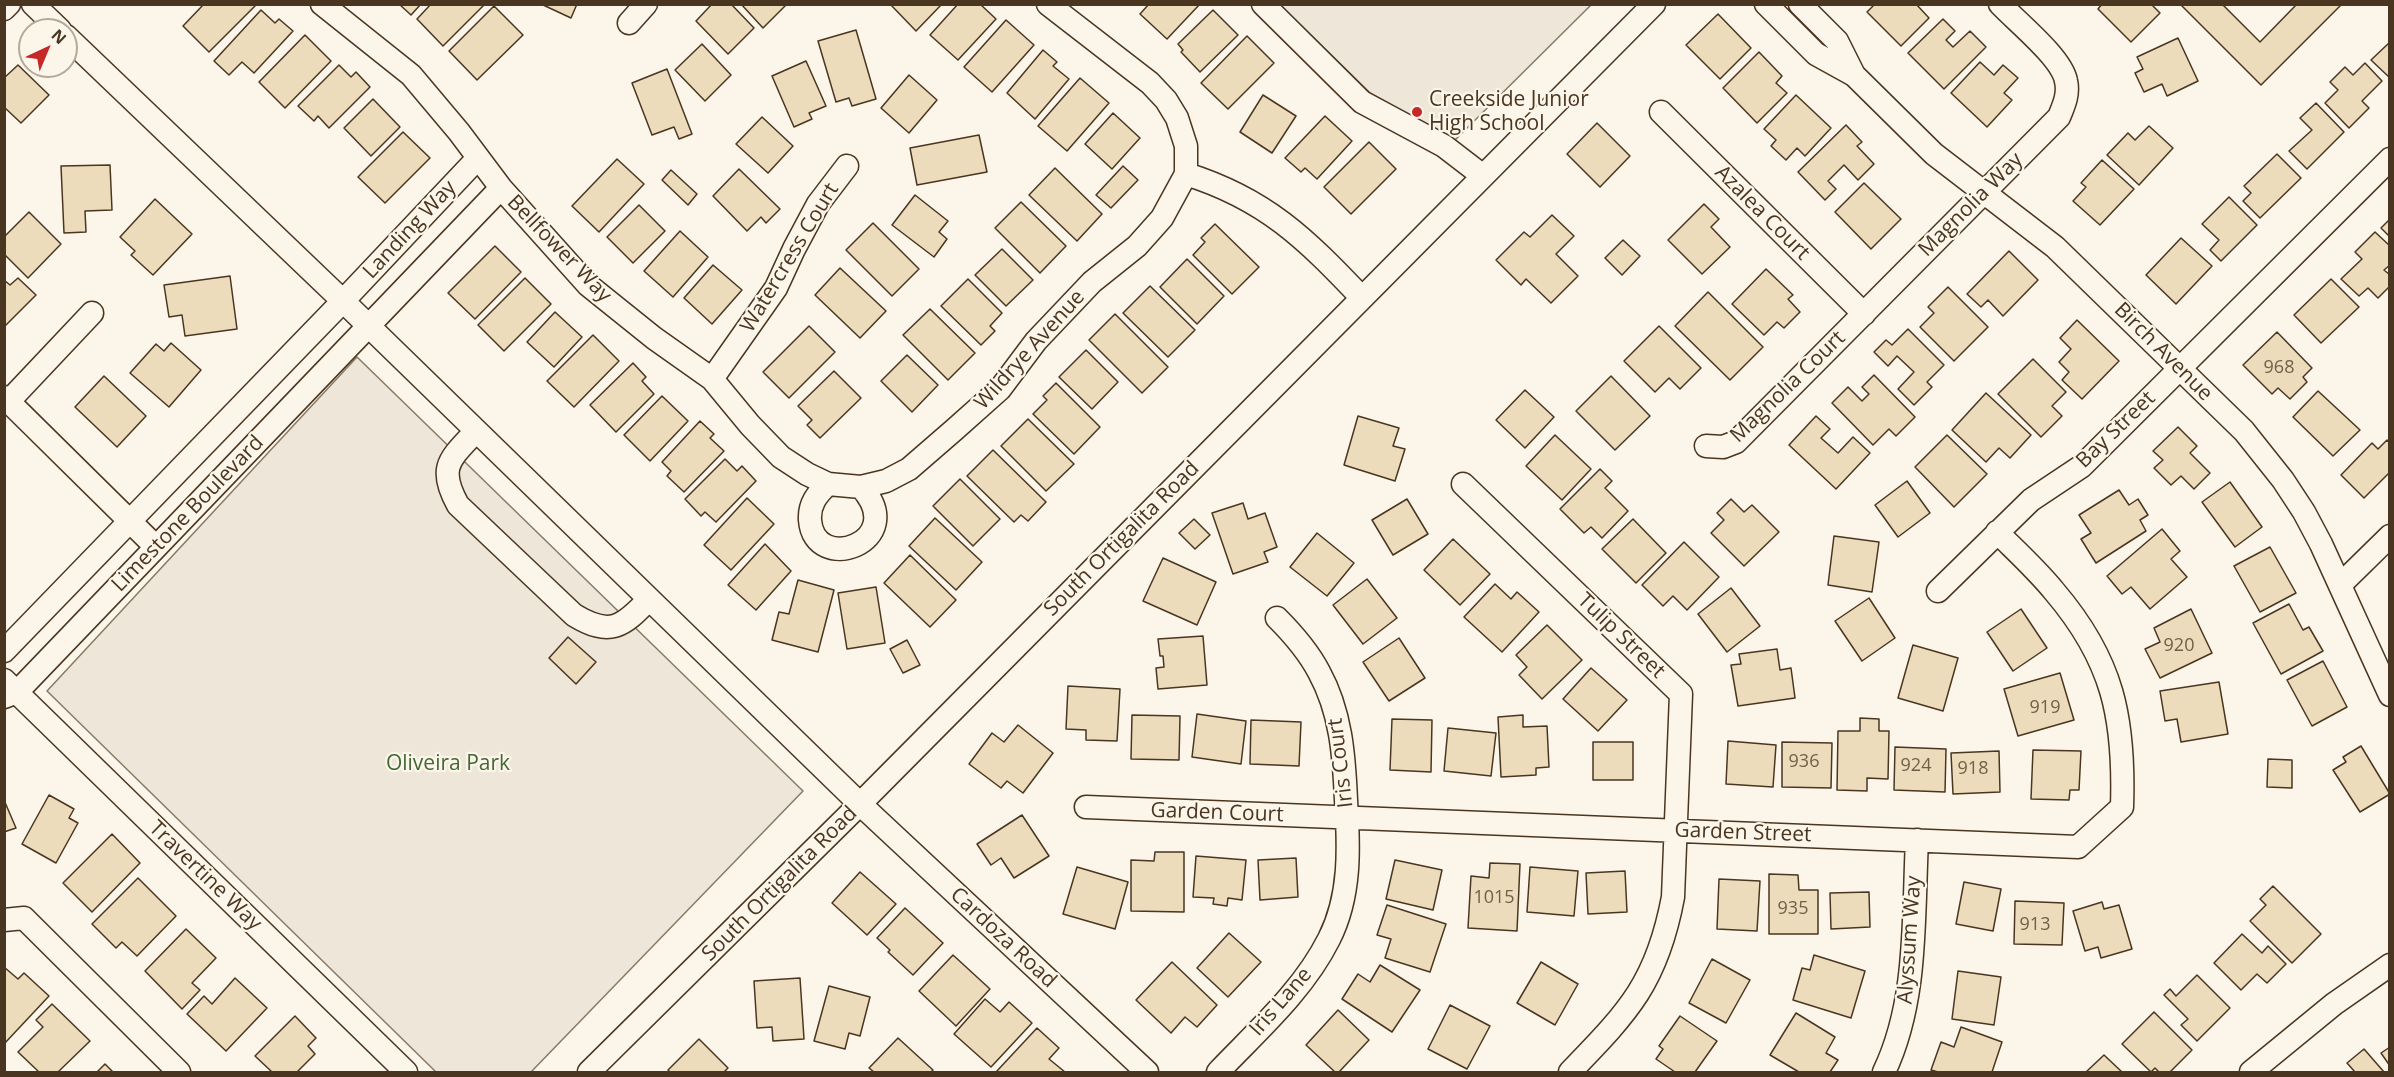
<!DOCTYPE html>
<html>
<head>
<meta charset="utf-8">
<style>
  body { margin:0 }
  #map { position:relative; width:2394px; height:1077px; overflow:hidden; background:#fbf6e9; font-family:"Open Sans",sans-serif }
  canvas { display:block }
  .frame { position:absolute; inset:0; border:6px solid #4a3520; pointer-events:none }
  .north { position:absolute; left:18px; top:18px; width:60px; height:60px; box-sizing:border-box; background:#fbf6e9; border:2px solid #b4a999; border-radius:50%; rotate:44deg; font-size:16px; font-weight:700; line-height:24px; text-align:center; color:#4a3520 }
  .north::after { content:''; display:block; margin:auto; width:21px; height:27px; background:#c62828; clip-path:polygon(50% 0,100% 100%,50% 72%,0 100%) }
</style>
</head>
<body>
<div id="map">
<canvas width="2394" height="1077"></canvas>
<div class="frame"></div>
<div class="north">N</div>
</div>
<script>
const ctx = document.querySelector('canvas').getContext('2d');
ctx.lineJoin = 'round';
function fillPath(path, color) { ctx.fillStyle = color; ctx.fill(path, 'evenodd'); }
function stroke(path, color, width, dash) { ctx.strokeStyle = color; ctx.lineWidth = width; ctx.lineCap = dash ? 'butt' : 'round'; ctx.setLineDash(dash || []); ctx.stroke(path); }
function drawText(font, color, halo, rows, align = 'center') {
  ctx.font = font + ' "Open Sans",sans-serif'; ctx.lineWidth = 4.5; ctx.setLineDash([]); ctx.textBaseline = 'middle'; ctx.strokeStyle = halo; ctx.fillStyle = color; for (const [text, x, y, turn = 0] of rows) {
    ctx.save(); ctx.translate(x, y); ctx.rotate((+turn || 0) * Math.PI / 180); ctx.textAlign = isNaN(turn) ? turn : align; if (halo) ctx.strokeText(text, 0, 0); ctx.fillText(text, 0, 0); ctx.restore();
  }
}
const green = new Path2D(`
  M1280,5h311l-137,136 -84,-48z
  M357,357l446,434 -272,281h-95l-389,-381z`);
const building = new Path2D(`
  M204,4h50l1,2 -46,46 -26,-26z
  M399,4h22l-10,11z
  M431,4h54l-42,42 -26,-27z
  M541,4h36l-6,14z
  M712,4h19l23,24 -26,26 -32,-33z
  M741,4h46l-24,24z
  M890,4h52l-26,27z
  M958,4h22l16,15 -38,41 -28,-25z
  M1149,4h51l-33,35 -27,-25z
  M1875,4h41l13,14 -28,28 -34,-34z
  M2102,4h49l9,9 -29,29 -33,-33z
  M2180,4h42l38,38 37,-38h45l-81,81z
  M494,6l29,29 -46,45 -28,-29z
  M261,10l14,13 4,-4 14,12 -39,42 -12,-11 -13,13 -15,-14z
  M1213,10l25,25 -38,37 -19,-20 2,-2 -5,-6z
  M1718,14l33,34 -31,31 -34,-34z
  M1943,19l12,12 -9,9 7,7 17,-16 16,16 -42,42 -36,-36z
  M1006,20l28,25 -42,47 -28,-25z
  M856,30l20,69 -24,7 -3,-8 -13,4 -18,-61z
  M305,35l26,26 -46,47 -26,-26z
  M1247,36l27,27 -46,46 -27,-26z
  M2178,38l20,43 -31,15 -5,-12 -18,8 -9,-19 8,-4 -6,-12z
  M2390,42v36l-19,-18z
  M702,44l29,31 -26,26 -30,-31z
  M1043,50l14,12 -4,4 16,13 -34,40 -28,-26z
  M1759,52l23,24 -6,7 11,10 -30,30 -34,-35z
  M806,61l20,45 -17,7 3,6 -18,8 -22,-51z
  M1980,62l14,13 9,-10 15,13 -14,15 8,7 -25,27 -36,-34z
  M2365,63l17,18 -20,20 7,7 -20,20 -24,-25 13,-13 -8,-8 15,-15 8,8z
  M18,65l31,30 -28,28 -17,-16v-29z
  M339,65l12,12 5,-5 14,15 -41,41 -11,-12 -4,5 -16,-15z
  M667,69l25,65 -13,5 -5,-12 -22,8 -20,-52z
  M909,75l28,25 -28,33 -28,-25z
  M1080,78l29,25 -42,48 -29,-25z
  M1263,95l33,21 -24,37 -32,-21z
  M1796,95l35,33 -26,28 -8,-8 -11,12 -15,-14 5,-6 -12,-11z
  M373,99l27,28 -29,29 -27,-28z
  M2316,103l28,29 -37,37 -18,-18 23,-21 -12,-12z
  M1113,113l27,25 -28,31 -27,-25z
  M1325,116l27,25 -35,38 -12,-11 -4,4 -16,-14z
  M762,117l31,29 -25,27 -32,-29z
  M1597,123l33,33 -30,31 -33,-33z
  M1846,125l16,17 -5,4 17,18 -16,16 -14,-15 -16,16 8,8 -11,11 -27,-28z
  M2149,126l24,22 -34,37 -32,-30 21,-22 7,7z
  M403,132l27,26 -45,45 -27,-26z
  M979,135l8,37 -70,13 -7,-37z
  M1369,142l27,27 -45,45 -27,-27z
  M2277,154l24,24 -41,40 -17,-17 8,-8 -7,-7z
  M617,159l27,25 -45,48 -27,-26z
  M2102,160l32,29 -34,36 -27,-24 13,-14 -5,-4z
  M110,165l2,45 -27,1 1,21 -22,1 -3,-67z
  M1123,166l15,14 -27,28 -15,-13z
  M1055,168l47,46 -25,27 -48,-46z
  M739,169l41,40 -14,14 -5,-6 -14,14 -34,-35z
  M671,170l26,24 -9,11 -26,-25z
  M1864,183l37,36 -30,30 -36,-37z
  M915,195l33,26 -9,11 8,7 -13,18 -42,-32z
  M2229,197l28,28 -36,36 -11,-11 9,-10 -17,-16z
  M155,199l37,35 -39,41 -22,-20 4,-4 -15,-14z
  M1021,202l45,44 -26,27 -45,-45z
  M1704,204l15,15 -8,8 19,20 -28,27 -34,-34z
  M639,205l26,26 -32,32 -26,-26z
  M29,212l32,32 -33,34 -24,-24v-17z
  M1552,215l22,21 -18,18 22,22 -27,27 -25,-24 -5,6 -25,-25 28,-28 6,5z
  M2390,219v18l-9,-9z
  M873,223l46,46 -27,27 -46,-46z
  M1215,224l44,43 -27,27 -39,-39 12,-13 -4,-4z
  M680,231l28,26 -35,40 -29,-26z
  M2375,232l15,14v19l-6,5 6,5v11l-12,12 -10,-10 -9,8 -18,-17 21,-20 -7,-7z
  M2181,238l31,28 -36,38 -30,-29z
  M1623,240l17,16 -18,19 -17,-17z
  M495,246l26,26 -46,47 -27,-26z
  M1002,249l31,31 -27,26 -31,-31z
  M2009,251l29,29 -35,36 -15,-16 -7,7 -14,-13z
  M1187,259l37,37 -27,28 -37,-37z
  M713,265l29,25 -30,34 -28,-26z
  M840,268l46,43 -26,27 -45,-43z
  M1766,269l27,26 -5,4 12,13 -16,16 -7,-6 -13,13 -32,-31z
  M230,276l7,53 -52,7 -3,-21 -13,2 -5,-32z
  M18,278l18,17 -32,32v-47l6,5z
  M525,278l26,26 -47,47 -26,-26z
  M968,279l34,34 -12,13 5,5 -14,14 -40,-39z
  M2331,279l28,28 -38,36 -27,-28z
  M1150,286l45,44 -27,27 -45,-44z
  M1948,287l40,40 -34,34 -34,-34 14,-14 -6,-6z
  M1708,292l55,55 -33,33 -55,-54z
  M930,309l45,44 -27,27 -45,-45z
  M555,312l27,25 -28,30 -27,-25z
  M1115,314l53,53 -26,26 -53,-53z
  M2077,320l42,41 -37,38 -20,-19 7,-8 -10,-10 12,-13 -11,-11z
  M809,326l26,26 -46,46 -26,-26z
  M1659,326l42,42 -21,21 -11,-11 -14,14 -31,-31z
  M1908,329l36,36 -17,17 5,5 -18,18 -16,-16 16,-17 -17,-16 -9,10 -14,-14 12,-12 6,5z
  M2277,332l35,36 -9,9 4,5 -17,17 -12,-11 -6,6 -29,-29z
  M593,335l26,26 -45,46 -27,-26z
  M171,343l30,27 -32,37 -39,-34 26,-29 8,7z
  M1086,350l32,32 -26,27 -33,-32z
  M907,355l31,30 -26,27 -31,-31z
  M2033,359l33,33 -14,14 10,10 -21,21 -43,-43z
  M633,363l13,14 -4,4 12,13 -38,38 -26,-27z
  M834,371l27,27 -41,40 -13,-13 5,-5 -14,-14z
  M1874,375l41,42 -19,19 -7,-7 -16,16 -41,-42 16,-16 14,14 7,-7 -7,-7z
  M104,376l42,40 -29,31 -42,-40z
  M1611,376l39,40 -35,34 -39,-39z
  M1056,383l44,44 -26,27 -41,-40 14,-14 -4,-4z
  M1525,390l29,27 -29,31 -29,-28z
  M2318,391l42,39 -27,26 -40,-39z
  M1986,393l45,42 -21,23 -11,-10 -13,14 -34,-32z
  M662,396l26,25 -38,40 -26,-26z
  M1358,416l41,12 -6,18 12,3 -10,32 -51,-16z
  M1816,416l14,13 -9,9 17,15 15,-16 17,16 -34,36 -47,-44z
  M1028,419l46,45 -28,27 -45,-45z
  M700,421l14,13 -4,4 14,13 -40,41 -17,-16 4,-5 -9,-9z
  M2178,427l19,19 -7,7 20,20 -16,16 -13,-13 -10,9 -17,-17 9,-8 -10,-9z
  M1555,435l36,34 -29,31 -36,-34z
  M1947,435l40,39 -33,33 -39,-40z
  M2387,440l3,3v29l-26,26 -23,-23 31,-32 6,6z
  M993,450l53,52 -18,19 -7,-6 -7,7 -47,-46z
  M725,459l12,12 5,-5 14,15 -40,41 -11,-10 -4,4 -16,-17z
  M1600,469l12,12 -7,7 23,23 -26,27 -11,-11 -7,6 -24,-24z
  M960,479l40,40 -27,27 -40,-40z
  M1907,481l23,32 -32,24 -23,-32z
  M2230,482l32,45 -27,20 -33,-45z
  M2119,490l10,15 9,-6 10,16 -8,5 6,11 -50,32 -15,-24 10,-6 -12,-18z
  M747,498l27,26 -43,46 -27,-25z
  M1407,499l21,35 -35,21 -21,-35z
  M1731,499l13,13 8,-7 27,27 -35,34 -33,-33 13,-13 -7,-7z
  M1243,503l5,16 17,-6 12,34 -13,5 4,10 -35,12 -21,-61z
  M935,518l47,44 -26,28 -47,-44z
  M1194,519l16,16 -15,14 -16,-16z
  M1633,519l33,34 -30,30 -34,-34z
  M2162,529l18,22 -9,8 16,18 -37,32 -19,-22 -9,7 -15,-18z
  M1317,533l37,30 -27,33 -37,-29z
  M1834,536l45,6 -7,50 -44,-7z
  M1453,539l37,35 -30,31 -36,-35z
  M1684,542l35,35 -32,33 -14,-14 -10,10 -21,-21z
  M765,544l26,27 -35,39 -28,-25z
  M2270,547l26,46 -36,19 -26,-46z
  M910,555l46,45 -26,27 -46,-44z
  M1163,558l53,24 -19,43 -54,-24z
  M1367,579l30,39 -34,26 -30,-39z
  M798,580l36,10 -16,62 -46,-12 7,-28 10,2z
  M1495,584l16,15 6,-7 22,20 -37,40 -38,-35z
  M876,587l9,56 -38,6 -9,-56z
  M1731,588l29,38 -33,26 -29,-38z
  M1869,598l26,40 -33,23 -27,-40z
  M2289,604l14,26 6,-3 14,24 -42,23 -28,-51z
  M2021,609l26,39 -34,23 -26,-39z
  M2191,609l21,44 -52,25 -15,-29 15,-7 -6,-14z
  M1547,625l35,35 -40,39 -23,-24 8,-8 -11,-12z
  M1203,636l4,49 -49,4 -2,-21 8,-1 -1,-11h-3l-2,-17z
  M568,637l28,25 -20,22 -27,-26z
  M1399,638l26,40 -36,23 -26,-39z
  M907,640l13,25 -17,8 -13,-24z
  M1913,645l45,13 -15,53 -45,-13z
  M1777,649l3,21 11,-2 4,30 -57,8 -7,-41 10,-1 -2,-10z
  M2323,661l24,46 -35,19 -25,-46z
  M1591,668l36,32 -29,31 -35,-32z
  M2060,673l14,47 -56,16 -14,-47z
  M2219,682l9,52 -47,8 -4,-23 -12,2 -5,-30z
  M1068,686l52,3 -3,52 -31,-1v-10l-20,-1z
  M1197,714l49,7 -5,43 -49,-7z
  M1132,715l48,1 -1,44 -48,-1z
  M1523,715v12l24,-1 2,41 -13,1v7l-35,2 -3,-60z
  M1860,718l19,1v12h10l-1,48 -21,-1v13l-30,-1 1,-59h22z
  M1392,719l40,1 -1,52 -41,-2z
  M1251,720l50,2 -2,44 -49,-2z
  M1018,725l35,28 -30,40 -16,-12 -6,7 -32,-24 23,-31 12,9z
  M1448,728l48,5 -5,43 -47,-5z
  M1728,741l48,4 -3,42 -47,-3z
  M1593,742h40v38h-40z
  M1782,742l50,1 -1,45 -49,-1z
  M2361,746l29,48 -30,18 -27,-42 13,-8 -3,-5z
  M1895,747l51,2 -1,43 -51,-2z
  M2033,750l48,1 -2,39h-9l-1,10 -38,-1z
  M1999,751l1,41 -47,2 -2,-41z
  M2268,759l24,1v28l-25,-1z
  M49,795l25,14 -5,9 9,5 -22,40 -34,-19z
  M4,800l12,28 -12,4z
  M1022,815l27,41 -35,22 -13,-20 -10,7 -14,-21z
  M112,834l28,29 -48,49 -29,-29z
  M1155,852h29v60l-53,-1v-51l23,1z
  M1196,856l50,4 -4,40 -14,-2 -1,8 -14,-2 1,-6 -21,-1z
  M1296,858l2,39 -38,3 -2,-40z
  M1395,860l47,10 -9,40 -47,-11z
  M1490,863l30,1 -3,67 -49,-3 3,-52 18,2z
  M1077,867l51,15 -13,47 -52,-15z
  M1530,867l48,4 -4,45 -47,-4z
  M1625,871l2,41 -39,2 -2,-41z
  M860,872l36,32 -29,31 -35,-32z
  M1769,874l29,1 1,15h19v44h-49z
  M138,878l38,38 -39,40 -15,-14 -6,6 -24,-24z
  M1719,879l41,2 -3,50 -40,-2z
  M1964,882l37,7 -8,42 -37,-7z
  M2273,886l48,48 -29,29 -42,-42 16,-16 -6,-6z
  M1869,892l1,35 -39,2 -1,-36z
  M2015,901l49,2 -2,42 -48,-1z
  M2102,902l2,7 15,-4 13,44 -31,9 -3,-11 -13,4 -12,-40z
  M1387,905l59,19 -16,48 -45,-14 6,-19 -14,-4z
  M905,908l38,35 -30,32 -25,-23 2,-2 -13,-12z
  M186,929l30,29 -24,25 8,7 -18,19 -37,-38z
  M1229,933l32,29 -33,35 -31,-29z
  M2242,934l20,19 6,-7 18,18 -19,19 -10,-9 -16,16 -27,-27z
  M953,955l37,34 -34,37 -37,-35z
  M1814,955l51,16 -14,47 -58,-18 9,-32 8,2z
  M1712,959l38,21 -24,43 -37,-20z
  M1172,962l45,43 -20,22 -12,-10 -14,16 -35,-33z
  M1541,962l37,22 -23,41 -38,-22z
  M1380,965l40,25 -28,42 -50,-33 16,-25 12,8z
  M4,967l14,12 6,-6 25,23 -45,48z
  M1958,971l43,6 -7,48 -42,-6z
  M2197,975l33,33 -33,33 -16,-16 7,-6 -24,-24 6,-6 6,7z
  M235,978l32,30 -41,43 -39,-37 17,-18 8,8z
  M800,978l4,61 -31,2 -1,-14 -15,1 -3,-47z
  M829,986l41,11 -10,39 -11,-3 -4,16 -31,-8z
  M985,999l15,13 9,-10 23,21 -41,44 -37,-33z
  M52,1004l38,37 -32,31h-19l-21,-20 25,-25 -7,-7z
  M1450,1005l40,21 -23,43 -39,-20z
  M1338,1010l31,30 -30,32h-4l-29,-27z
  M2154,1012l38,38 -22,22h-11l-4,-4 -4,4 -29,-28z
  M1796,1013l39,24 -9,16 12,7 -8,12h-31l-29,-17z
  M295,1016l21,22 -8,8 7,8 -18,18h-25l-17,-16z
  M1680,1016l37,25 -22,31h-20l-19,-13 7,-10 -4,-3z
  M1961,1027l41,15 -10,30h-54l-7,-2 10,-28 13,5z
  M1037,1028l22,20 -10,11 16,13h-69z
  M898,1038l35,32 -2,2h-57l-5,-4z
  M699,1039l29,29 -4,4h-54l-2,-2z
  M2390,1047v19l-9,-13z
  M2364,1049l20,23h-29l-8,-9z
  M2104,1055l18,17h-36z
  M105,1064l8,8h-16z`);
const minor = new Path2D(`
  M33,4l27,26
  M322,4l89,71 48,57 42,56 87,97 66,53 58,41 38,46 31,32 26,17 21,10 33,3 25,-6 23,-12 45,-39 46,-41 36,-48 56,-59 45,-36 25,-28 24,-44
  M1048,4l102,79 16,17 11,18 9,28v28
  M1263,4l99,98 82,44 39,30
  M1766,4l50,50 38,21 80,79 121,93 189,184 39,49 21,32 17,32 69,151
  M1800,4l37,37 17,34
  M4,9l5,-5
  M629,23l17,-19
  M66,36l277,265 517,503 287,268
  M1661,112l203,202
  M1186,174c80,25 120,65 176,124
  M712,379l64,-91 18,-39 24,-45 29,-38
  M4,397l152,150
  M9,401l83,-88
  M476,431c-26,28 -39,36 -18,74l116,110c36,22 49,12 75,-16
  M1706,446l17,1 13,-5 323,-325c5,-12 10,-23 7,-36 -4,-23 -49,-59 -66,-77
  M828,484c-11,10 -19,20 -18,36 4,56 101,22 51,-33
  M1463,484l218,210 -8,203c-16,86 -45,115 -103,175
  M2340,585l50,-49
  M1938,591l93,-91 51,-34 308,-307
  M4,651l339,-350 135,-143
  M4,680l402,392
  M4,697l13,-5 484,-504
  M1086,807l992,40 44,-40c3,-89 -9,-147 -68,-216 -17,-21 -38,-40 -57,-59
  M4,920l20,-2 155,154
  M589,1072l271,-268 794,-800
  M1218,1072c39,-41 85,-81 111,-133 22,-43 20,-92 17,-139 -2,-45 -5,-88 -27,-128 -11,-21 -26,-38 -42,-54
  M1884,1072c34,-71 29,-154 33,-232
  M2251,1072l83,-68 56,-39`);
const markers = [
  [1417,112,6,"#c62828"]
];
const numberNames = [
  ["968",2279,368],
  ["920",2179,646],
  ["919",2045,708],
  ["936",1804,762],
  ["924",1916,766],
  ["918",1973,769],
  ["1015",1494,898],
  ["935",1793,909],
  ["913",2035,925]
];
const poiNames = [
  ["Creekside Junior",1429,100],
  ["High School",1429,124]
];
const streetNames = [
  ["Magnolia Way",1971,205,-45],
  ["Azalea Court",1762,213,45],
  ["Landing Way",410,230,-47],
  ["Bellfower Way",559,249,46],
  ["Watercress Court",790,258,-59],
  ["Wildrye Avenue",1030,350,-48],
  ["Birch Avenue",2163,352,45],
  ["Magnolia Court",1788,387,-44],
  ["Bay Street",2116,430,-44],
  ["Limestone Boulevard",188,514,-46],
  ["South Ortigalita Road",1122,539,-45],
  ["Tulip Street",1621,636,44],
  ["Iris Court",1341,763,-97],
  ["Garden Court",1217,813,2],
  ["Garden Street",1743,833,2],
  ["Travertine Way",205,876,44],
  ["South Ortigalita Road",780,884,-45],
  ["Cardoza Road",1003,938,43],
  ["Alyssum Way",1910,940,-86],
  ["Iris Lane",1281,1002,-49]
];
const parkNames = [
  ["Oliveira Park",448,764]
];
fillPath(green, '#ede6d9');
stroke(green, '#887966', 1.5);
fillPath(building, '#ecdcbc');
stroke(building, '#4a3520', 1.5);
stroke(minor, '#4a3520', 25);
stroke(minor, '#fbf6e9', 22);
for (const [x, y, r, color] of markers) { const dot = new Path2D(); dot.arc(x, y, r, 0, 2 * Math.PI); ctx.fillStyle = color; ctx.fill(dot); stroke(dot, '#fbf6e9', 2); }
drawText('18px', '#725f47', null, numberNames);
drawText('21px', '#4a3520', '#fbf6e9', poiNames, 'left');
drawText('21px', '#4a3520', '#fbf6e9', streetNames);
drawText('21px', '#436837', '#fbf6e9', parkNames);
</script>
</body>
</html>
